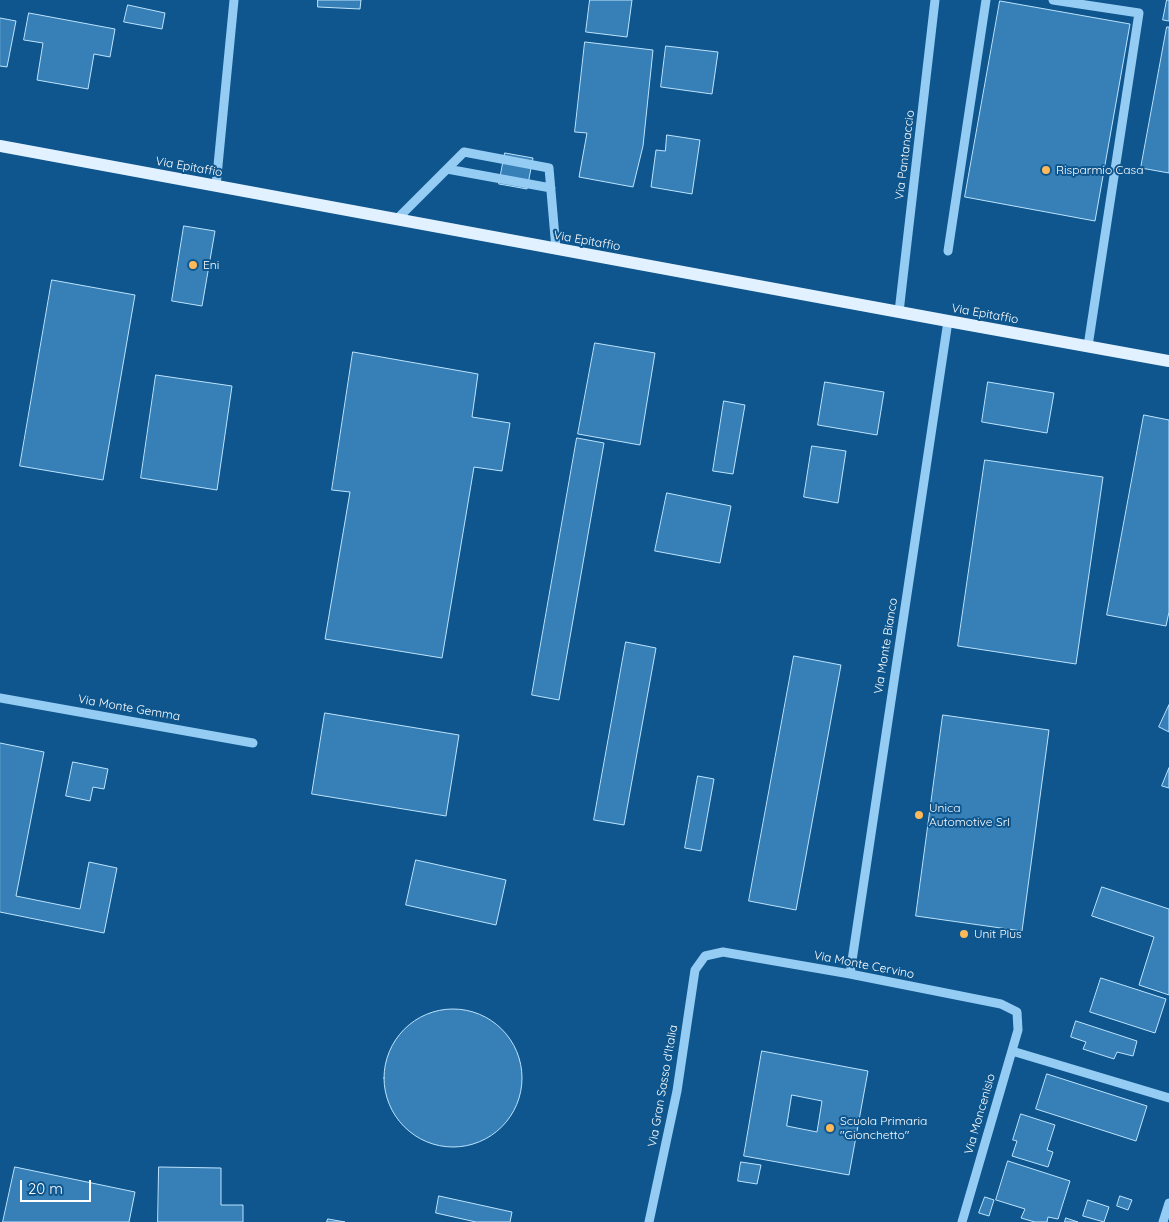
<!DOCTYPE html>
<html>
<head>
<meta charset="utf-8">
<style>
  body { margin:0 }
  #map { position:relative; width:1169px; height:1222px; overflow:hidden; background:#0e568d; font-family:Quicksand,sans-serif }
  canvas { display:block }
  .scale { position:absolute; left:20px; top:1180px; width:71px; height:22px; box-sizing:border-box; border:2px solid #fff; border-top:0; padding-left:6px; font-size:15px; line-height:18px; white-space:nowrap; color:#fff; -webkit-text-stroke:4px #0e568d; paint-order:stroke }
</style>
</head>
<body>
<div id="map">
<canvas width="1169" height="1222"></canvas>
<div class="scale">20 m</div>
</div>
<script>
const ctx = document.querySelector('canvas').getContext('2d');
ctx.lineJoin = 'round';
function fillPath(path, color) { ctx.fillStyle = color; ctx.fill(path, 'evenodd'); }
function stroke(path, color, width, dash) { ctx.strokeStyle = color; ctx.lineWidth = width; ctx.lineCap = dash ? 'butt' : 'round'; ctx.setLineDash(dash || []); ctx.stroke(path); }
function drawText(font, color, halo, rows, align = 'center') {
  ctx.font = font + ' Quicksand,sans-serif'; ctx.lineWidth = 4; ctx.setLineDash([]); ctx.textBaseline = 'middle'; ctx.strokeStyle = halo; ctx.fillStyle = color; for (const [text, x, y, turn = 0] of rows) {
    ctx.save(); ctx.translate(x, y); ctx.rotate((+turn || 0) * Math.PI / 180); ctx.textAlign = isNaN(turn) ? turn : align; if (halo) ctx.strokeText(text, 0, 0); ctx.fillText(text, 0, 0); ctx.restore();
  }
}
const building = new Path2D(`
  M318,0h43l-1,9 -42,-2z
  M590,0h42l-5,37 -41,-5z
  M1167,0h2v21l-6,-1z
  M1000,1l130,23 -35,197 -130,-24z
  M128,5l37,8 -3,16 -38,-7z
  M29,13l86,16 -5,28 -16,-3 -6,35 -51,-9 6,-37 -19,-3z
  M0,18l16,3 -9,46 -7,-1z
  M1167,27h2v146l-28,-5z
  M585,42l68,8 -10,96 -10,41 -54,-10 8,-44 -12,-1z
  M666,46l52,6 -6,42 -51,-7z
  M667,135l33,5 -8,54 -41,-7 5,-37 9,1z
  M505,153l28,5 -6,31 -28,-5z
  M184,226l31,5 -13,75 -30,-5z
  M52,280l83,15 -32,185 -83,-14z
  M595,343l60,10 -15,92 -62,-11z
  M353,352l125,22 -6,43 38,6 -8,48 -28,-4 -32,191 -117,-19 25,-147 -18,-2z
  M156,375l76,11 -15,104 -76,-12z
  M825,382l59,10 -7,43 -59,-10z
  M988,382l66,11 -7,40 -65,-11z
  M724,401l21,4 -12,69 -20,-3z
  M1144,415l25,5v192l-3,14 -59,-11z
  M577,438l27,5 -45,257 -27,-5z
  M812,446l34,5 -8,52 -34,-6z
  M985,460l118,17 -27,187 -118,-18z
  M667,493l64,13 -11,57 -65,-12z
  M626,642l30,6 -32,177 -30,-5z
  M794,656l47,9 -45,245 -47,-9z
  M1169,705v27l-10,-5z
  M325,713l134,22 -13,81 -134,-22z
  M943,715l106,15 -27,201 -106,-15z
  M0,743l44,9 -28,144 64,13 9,-47 28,6 -13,65 -104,-21z
  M73,762l35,7 -4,20 -11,-2 -3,14 -24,-5z
  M1169,768v20l-7,-2z
  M698,776l16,3 -13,72 -16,-3z
  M416,860l90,20 -10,45 -90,-20z
  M1102,887l67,22v86l-30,-10 15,-48 -62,-21z
  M1101,978l65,21 -11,34 -65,-21z
  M384 1078a69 69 0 1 1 138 0a69 69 0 1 1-138 0Z
  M1076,1021l61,20 -4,15 -16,-4 -3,7 -31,-10 3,-7 -15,-5z
  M762,1051l106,20 -19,104 -105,-19zM792,1095l30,6 -5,31 -30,-6z
  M1047,1074l100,32 -11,35 -100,-32z
  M1021,1114l34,11 -8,25 6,2 -5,15 -36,-11 5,-15 -4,-1z
  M1008,1161l62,20 -12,38 -10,-2 -1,5h-12l-14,-4 4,-9 -29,-9z
  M741,1162l20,3 -4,19 -19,-3z
  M15,1167l120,25 -6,30h-126z
  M159,1167l62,1v37h22v17h-85z
  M439,1196l73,16 -2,10h-34l-40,-9z
  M1120,1196l12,4 -4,10 -11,-4z
  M985,1197l9,3 -5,16 -10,-3z
  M1088,1200l21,7 -5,15 -21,-6z
  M1066,1218l12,4h-13z
  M328,1219l17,3h-18z`);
const minor = new Path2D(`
  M1053,0l86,13 -51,333
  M447,169l104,19
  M216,186l18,-186
  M397,219l67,-67 85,16 7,81
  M948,251l38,-251
  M899,312l36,-312
  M0,698l253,45
  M850,974l98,-653
  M1012,1051l157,47
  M649,1222l28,-131 18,-121 10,-14 18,-4 127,22 151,30 16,8 1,18 -56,192
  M1163,1222l6,-19`);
const major = new Path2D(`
  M0,146l948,175 221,40`);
const markers = [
  [1046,170,5,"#ffb958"],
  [193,265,5,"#ffb958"],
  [919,815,5,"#ffb958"],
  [964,934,5,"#ffb958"],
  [830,1128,5,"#ffb958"]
];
const streetNames = [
  ["Via Pantanaccio",905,155,-83],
  ["Via Epitaffio",189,167,10],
  ["Via Epitaffio",587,241,10],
  ["Via Epitaffio",985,314,10],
  ["Via Monte Bianco",886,646,-81],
  ["Via Monte Gemma",129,708,10],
  ["Via Monte Cervino",864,965,11],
  ["Via Gran Sasso d'Italia",663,1086,-80],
  ["Via Moncenisio",980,1114,-74]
];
const poiNames = [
  ["Risparmio Casa",1056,170],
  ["Eni",203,265],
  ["Unica",929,808],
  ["Automotive Srl",929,822],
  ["Unit Plus",974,934],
  ["Scuola Primaria",840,1121],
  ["\"Gionchetto\"",840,1135]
];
fillPath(building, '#3680b7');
stroke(building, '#bde3fe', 1);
stroke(minor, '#95ccf3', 9);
stroke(major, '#e2f1ff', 12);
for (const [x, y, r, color] of markers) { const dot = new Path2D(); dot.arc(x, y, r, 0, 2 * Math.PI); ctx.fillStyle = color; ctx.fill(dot); stroke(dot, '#0e568d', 2); }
drawText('12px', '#fff', '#0e568d', streetNames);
drawText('12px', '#fff', '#0e568d', poiNames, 'left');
</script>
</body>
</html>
